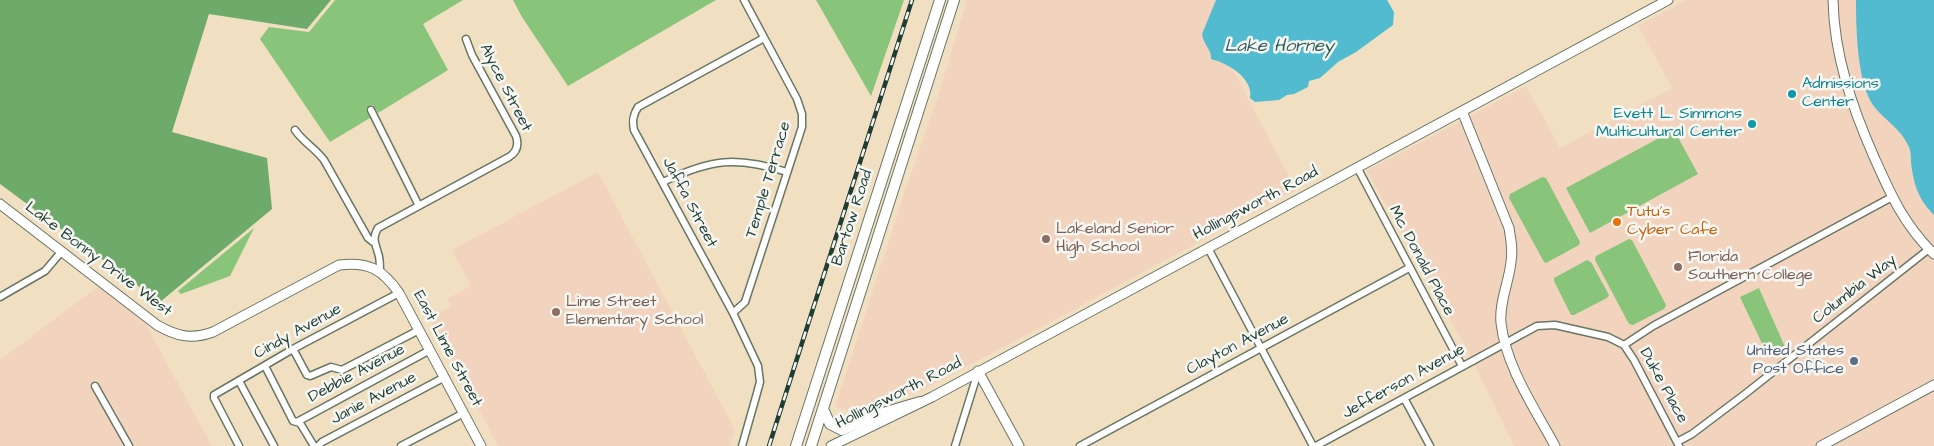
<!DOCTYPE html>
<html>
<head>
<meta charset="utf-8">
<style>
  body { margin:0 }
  canvas { display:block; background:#f1dfc1 }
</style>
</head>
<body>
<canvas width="1934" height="446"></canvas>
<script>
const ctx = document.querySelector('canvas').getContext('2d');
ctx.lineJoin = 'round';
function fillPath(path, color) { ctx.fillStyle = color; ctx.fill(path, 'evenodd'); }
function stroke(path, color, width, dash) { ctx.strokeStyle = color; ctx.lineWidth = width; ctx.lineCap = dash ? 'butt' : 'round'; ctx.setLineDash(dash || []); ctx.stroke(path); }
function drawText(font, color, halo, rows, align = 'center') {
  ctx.font = font + ' "Architects Daughter",sans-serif'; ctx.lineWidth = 5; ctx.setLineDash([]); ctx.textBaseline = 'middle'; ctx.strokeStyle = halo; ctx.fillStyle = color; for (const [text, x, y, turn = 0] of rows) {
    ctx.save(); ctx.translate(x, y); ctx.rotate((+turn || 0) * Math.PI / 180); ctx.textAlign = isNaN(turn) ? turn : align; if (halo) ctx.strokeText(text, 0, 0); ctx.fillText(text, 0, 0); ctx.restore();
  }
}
const built = new Path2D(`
  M967,0h266l-4,62 67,128 -363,195 -72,30 -26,-8 70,-216 34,-98z
  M1687,0h180l67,182v264h-420l-45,-93 -102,-182 159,-85 34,62 112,-60 -34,-62z
  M598,172l137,258 -5,16h-232l-68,-128 21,-12 -4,-7 24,-13 -19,-36z
  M99,286l45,35 68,125h-78l-26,-49 -12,-17 -7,5 11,16 24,45h-124v-86z`);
const green = new Path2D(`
  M335,0h128l-40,24 25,46 -70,43 -5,-8 -7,4 4,9 -40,24 -70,-103 9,-12 40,5z
  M513,0h203l-148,86 -46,-69z
  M816,0h88l-33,96z
  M1674,130l24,44 -108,59 -24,-45z
  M1542,177l4,1 34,64 -1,3 -33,18 -2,-1 -35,-64 1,-4z
  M254,228l-24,48 -49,18 -3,-3z
  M1629,239l3,1 34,65 -2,4 -31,16 -4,-1 -34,-64 1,-4z
  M1587,260l4,2 18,33 -2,3 -33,17h-3l-17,-34v-3z
  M1759,288l26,59 -17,9 -28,-59z`);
const forest = new Path2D(`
  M0,0h331l-24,29 -98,-15 -37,118 95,26 5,51 -112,93 -160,-118z`);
const water = new Path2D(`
  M1216,0h171l7,12 -1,13 -37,27 -18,10 -18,16 -11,3 -1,6 -14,7 -7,1 -8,5 -24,2 -5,-4c4,-20 -23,-35 -39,-39 1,-9 -8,-15 -9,-25z
  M1856,0h78v215c-16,-16 -20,-30 -23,-52 0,-5 0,-13 -3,-18 -8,-17 -25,-26 -35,-40 -16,-23 -17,-77 -17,-105z`);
const street = new Path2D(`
  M371,110l48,96
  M295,130c8,12 20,18 29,30l44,78 5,4
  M1357,167l105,199
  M663,182c48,-23 73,-26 124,-10
  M1208,248l105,198
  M380,271c0,-6 0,-13 -2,-18 -3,-11 -6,-14 0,-25l131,-71c8,-5 10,-12 7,-21l-44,-81 -6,-16
  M0,297l45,-26 17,-20
  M733,313l12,-11 57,-175v-13l-5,-15 -53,-99
  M1624,345l29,-19 239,-129
  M293,349l14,26 3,1 21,-9 11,3 77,-40
  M265,366l28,55 7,2 14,23
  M239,381l35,65
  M95,386l34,60
  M1404,398l26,48
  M297,422l133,-72
  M1677,442l15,-8 53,-40 184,-145
  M239,446l-25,-48v-3l79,-46 106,-56
  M318,446l4,-4 123,-65
  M401,446l63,-33
  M742,446l15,-53 3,-11 -2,-16 -25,-53 -99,-183c-2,-9 -1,-15 4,-23l126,-69
  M955,446l23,-74
  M1080,446l329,-178
  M1316,446l221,-120 18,-1 53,12 16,8 10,15 45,86`);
const secondary = new Path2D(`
  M1833,0c1,55 19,107 41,157 17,38 30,68 60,97
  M1462,111l47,117c2,12 4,22 2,34 -2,20 -12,40 -10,61 5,44 33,84 54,123
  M0,204l157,121c19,11 34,15 56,7l126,-67c30,-4 44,5 60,28l82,153
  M978,371l41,75
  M831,446l101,-49 736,-397
  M1821,446l113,-61`);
const primary = new Path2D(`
  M823,409l7,15 12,6 34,-15 44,-13
  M796,446l144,-446
  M811,446l143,-446`);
const rail = new Path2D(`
  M769,446l143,-446`);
const markers = [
  [1792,94,5,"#0f9aa8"],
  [1752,124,5,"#0f9aa8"],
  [1617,222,5,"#e8710a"],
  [1046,239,5,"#8d6e63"],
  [1678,267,5,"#8d6e63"],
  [556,312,5,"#8d6e63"],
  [1854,361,5,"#5c6f8a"]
];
const cultureNames = [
  ["Admissions",1802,85],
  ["Center",1802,103],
  ["Evett L. Simmons",1742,115,"right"],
  ["Multicultural Center",1742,133,"right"]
];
const streetNames = [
  ["Alyce Street",505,88,63],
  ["Temple Terrace",769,180,-73],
  ["Jaffa Street",689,203,62],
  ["Hollingsworth Road",1256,204,-28],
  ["Bartow Road",853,218,-72],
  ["Lake Bonny Drive West",98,260,37],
  ["Mc Donald Place",1421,261,62],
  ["Columbia Way",1855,290,-38],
  ["Cindy Avenue",298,332,-29],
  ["Clayton Avenue",1238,345,-28],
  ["East Lime Street",447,349,62],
  ["Debbie Avenue",357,374,-28],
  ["Jefferson Avenue",1404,382,-29],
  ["Duke Place",1663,386,61],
  ["Hollingsworth Road",899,394,-27],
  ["Janie Avenue",374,399,-28]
];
const foodNames = [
  ["Tutu's",1627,213],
  ["Cyber Cafe",1627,231]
];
const educationNames = [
  ["Lakeland Senior",1056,230],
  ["High School",1056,248],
  ["Florida",1688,258],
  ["Southern College",1688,276],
  ["Lime Street",566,303],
  ["Elementary School",566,321]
];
const serviceNames = [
  ["United States",1844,352],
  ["Post Office",1844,370]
];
const waterNames = [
  ["Lake Horney",1279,47]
];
fillPath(built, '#f2d4be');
fillPath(green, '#88c47a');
fillPath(forest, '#6eaa6a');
fillPath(water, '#52bbcf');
stroke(street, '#687665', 9);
stroke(secondary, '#687665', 11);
stroke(primary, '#687665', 12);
stroke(street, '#fff', 6);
stroke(secondary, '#fff', 9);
stroke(primary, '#fff', 10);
stroke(rail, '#1f3d34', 4.5);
stroke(rail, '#f6f6f2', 2.5, [8]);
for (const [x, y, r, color] of markers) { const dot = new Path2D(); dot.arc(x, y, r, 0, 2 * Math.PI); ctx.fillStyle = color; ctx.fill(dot); stroke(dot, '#f6f6f2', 2); }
drawText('16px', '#0d838f', '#f6f6f2', cultureNames, 'left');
drawText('16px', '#1f3d34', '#f6f6f2', streetNames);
drawText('16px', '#c56008', '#f6f6f2', foodNames, 'left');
drawText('16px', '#785e54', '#f6f6f2', educationNames, 'left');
drawText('16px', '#4e5e75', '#f6f6f2', serviceNames, 'right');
drawText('italic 18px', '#2c5c5b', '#f6f6f2', waterNames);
</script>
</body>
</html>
